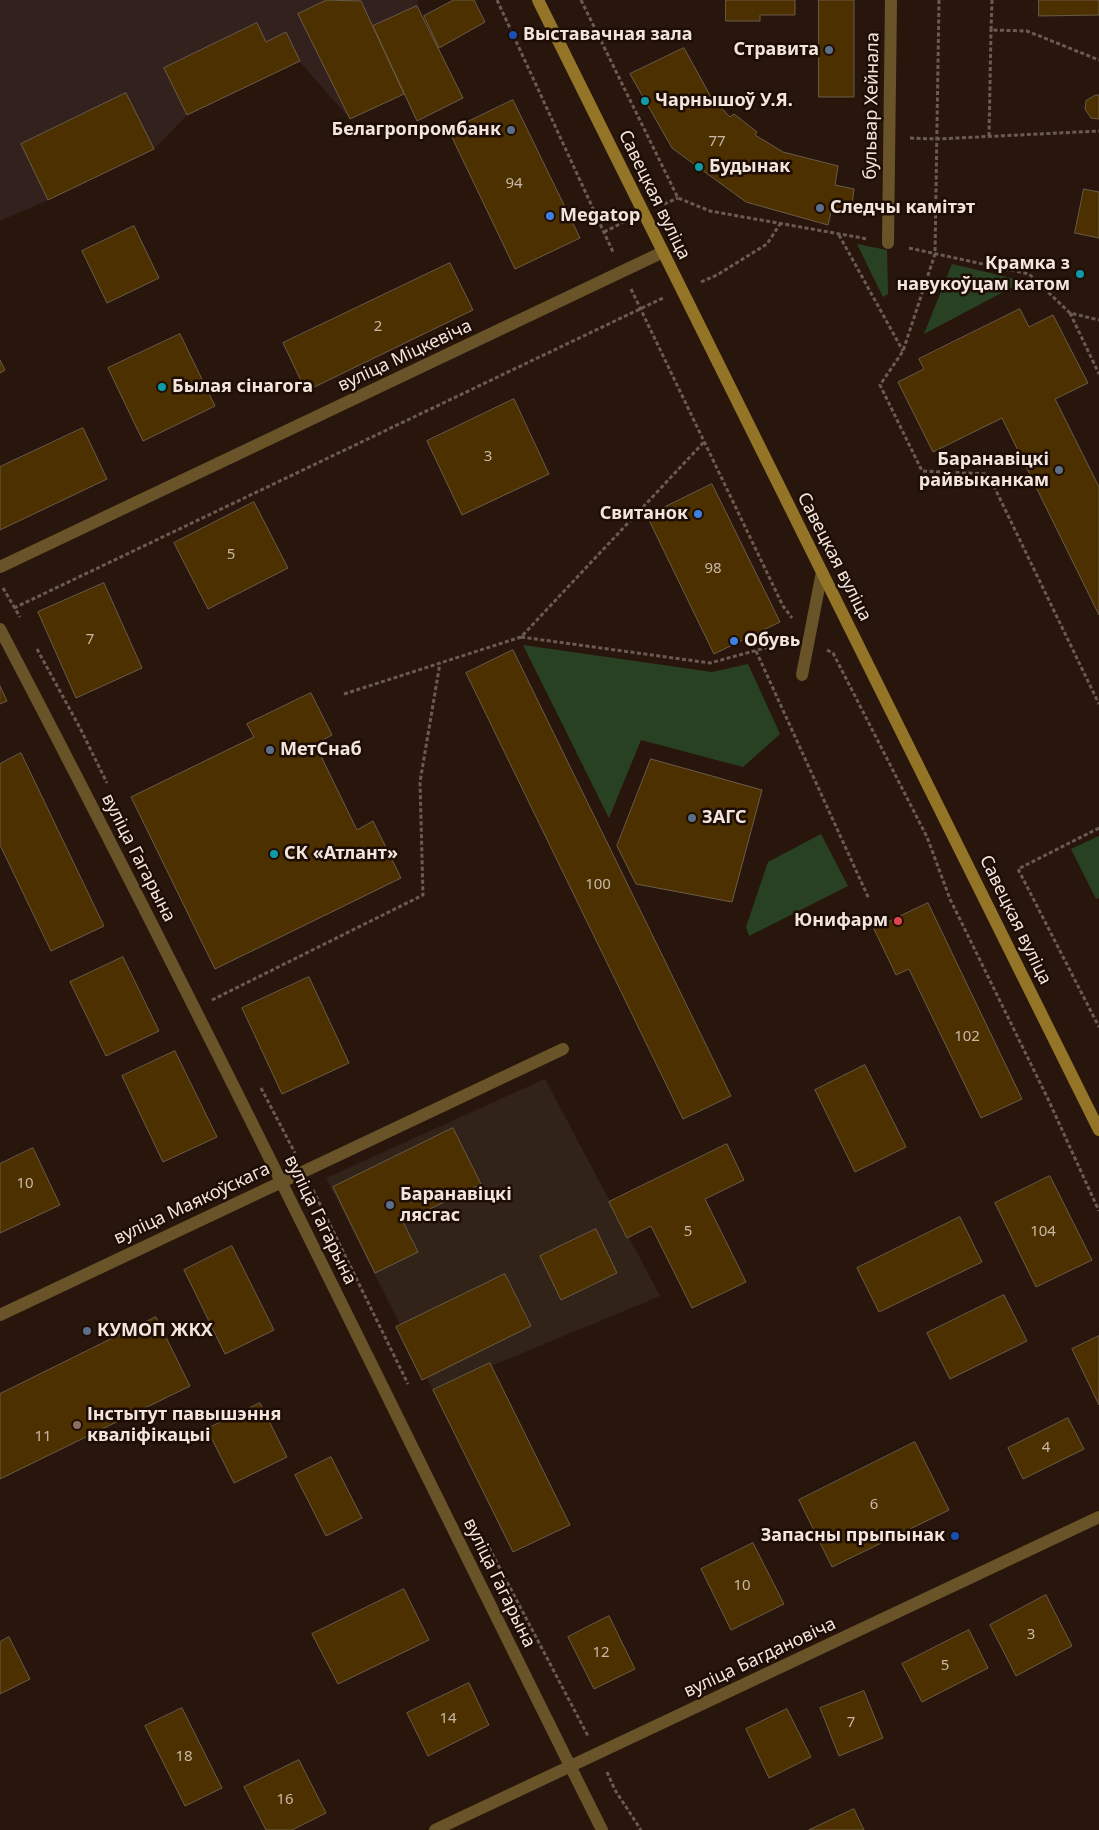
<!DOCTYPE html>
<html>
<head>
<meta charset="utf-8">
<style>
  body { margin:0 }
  canvas { display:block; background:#28160c }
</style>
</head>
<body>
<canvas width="1099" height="1830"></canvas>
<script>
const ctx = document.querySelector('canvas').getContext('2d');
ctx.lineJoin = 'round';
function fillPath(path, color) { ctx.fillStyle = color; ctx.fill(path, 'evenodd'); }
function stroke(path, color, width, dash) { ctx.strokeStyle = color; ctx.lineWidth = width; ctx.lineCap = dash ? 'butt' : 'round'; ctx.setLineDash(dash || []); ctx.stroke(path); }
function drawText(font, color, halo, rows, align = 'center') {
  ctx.font = font + ' "Noto Sans",sans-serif'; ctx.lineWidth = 5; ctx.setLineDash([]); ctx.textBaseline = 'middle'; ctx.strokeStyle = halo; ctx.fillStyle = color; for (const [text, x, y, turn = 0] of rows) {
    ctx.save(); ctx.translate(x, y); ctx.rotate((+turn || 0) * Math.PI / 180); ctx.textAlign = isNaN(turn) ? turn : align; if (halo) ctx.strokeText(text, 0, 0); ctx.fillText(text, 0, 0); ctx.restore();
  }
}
const commercial = new Path2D(`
  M545,1079l115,217 -227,94 -107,-212z`);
const industrial = new Path2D(`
  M0,0h418l-1,6 46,92 -46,23 -13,-27 -54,25 -51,-58 -112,54 -33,34 -106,51 -48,21z`);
const green = new Path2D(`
  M857,244l30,6 1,44 -5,3z
  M952,264l72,17 -100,53z
  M523,645l189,27 36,-8 32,70 -37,33 -102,-27 -32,78z
  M821,834l27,52 -99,50 -3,-9 22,-65z
  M1099,836v62l-3,1 -25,-50z`);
const building = new Path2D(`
  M327,0l34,1 43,93 -54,25 -52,-105z
  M454,0h20l11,22 -46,26 -15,-32z
  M726,0h69v15h-35v6h-34z
  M819,0h35v97h-35z
  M1039,0h60v15l-60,1z
  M417,6l46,92 -46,23 -44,-95z
  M257,23l9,19 20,-10 14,29 -113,54 -23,-47z
  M684,48l27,49 19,20 4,-3 23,18 -2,3 28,17 55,14 -3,19 19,4 -3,23 -19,-4 -4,17 -82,-23 -74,-54 -42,-74z
  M126,93l28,56 -106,51 -27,-56z
  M1096,95h3v24l-8,-1 -6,-9 1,-8z
  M513,100l67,138 -65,31 -66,-138z
  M1084,189l15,3v46l-24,-5z
  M134,226l25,52 -52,25 -25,-52z
  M450,263l23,47 -167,81 -23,-48z
  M1020,309l9,18 24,-12 35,68 -33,16 44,88v128l-97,-197 -69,34 -35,-70 26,-13 -5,-10z
  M180,334l35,72 -72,35 -35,-73z
  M0,360l5,10 -5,3z
  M514,399l35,75 -87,41 -35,-74z
  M83,428l24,51 -107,51v-63z
  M712,484l68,138 -66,32 -67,-138z
  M254,502l34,66 -80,41 -34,-66z
  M104,583l38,85 -66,30 -38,-86z
  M513,650l218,446 -48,23 -217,-446z
  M0,686l7,15 -7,3z
  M311,693l21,42 -17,9 42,86 16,-9 28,57 -186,91 -84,-172 123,-60 -7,-13z
  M21,753l83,173 -53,25 -51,-106v-81z
  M651,759l111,31 -30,112 -96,-18 -19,-38z
  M928,903l94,196 -41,19 -72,-149 -13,6 -22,-46z
  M123,957l36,74 -53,25 -36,-74z
  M309,977l40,86 -67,31 -40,-86z
  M175,1051l42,86 -54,25 -41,-86z
  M865,1065l41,82 -51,25 -40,-82z
  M453,1128l28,56 -78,38 15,30 -43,21 -42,-86z
  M727,1144l17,36 -39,19 41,83 -54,26 -41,-82 -24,12 -18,-36z
  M33,1148l27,57 -60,28v-69z
  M1050,1176l42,84 -56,27 -41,-84z
  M960,1217l22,45 -103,50 -22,-44z
  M596,1229l21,44 -56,27 -21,-44z
  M232,1246l42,84 -49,24 -41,-84z
  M505,1274l26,52 -109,54 -26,-53z
  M1004,1295l23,46 -77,38 -23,-46z
  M156,1317l34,69 -190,93v-85z
  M1099,1336v69l-27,-56z
  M490,1363l80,162 -57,27 -80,-162z
  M260,1403l27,54 -53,26 -27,-54z
  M1068,1418l16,31 -61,30 -15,-31z
  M915,1442l34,68 -117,57 -33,-67z
  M331,1457l31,61 -36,18 -31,-61z
  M753,1543l31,61 -53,26 -30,-61z
  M404,1589l25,51 -91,44 -26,-50z
  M1046,1595l26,51 -56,30 -26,-51z
  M609,1616l26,53 -41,20 -26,-52z
  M969,1630l19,38 -66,34 -20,-38z
  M9,1637l21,42 -30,15v-52z
  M469,1683l20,42 -61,31 -21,-43z
  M864,1691l19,47 -44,18 -19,-48z
  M182,1708l40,80 -37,18 -40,-80z
  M787,1709l24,48 -42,21 -23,-49z
  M299,1760l27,53 -34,17h-26l-22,-43z
  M854,1809l10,21h-55z`);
const path = new Path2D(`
  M497,0l116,252
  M581,0l97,198 32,13 158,28
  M939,0l-4,254 -32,97 -23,34 42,86 66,3 111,230
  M992,0l-1,30 36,1 72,29
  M989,136l2,-106
  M910,138l27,1 162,-8
  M664,204l14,-6
  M604,232l22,-11
  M839,235l64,116
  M909,248l120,26 41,39 29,7
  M701,282l16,-7 50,-31 13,-20
  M631,289l152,317 9,12
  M1070,313l29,61
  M3,588l17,29
  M14,608l649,-310
  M521,637l189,26 66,-18 12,-8
  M37,649l43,79 27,55
  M827,650l6,3 94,184 23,62 98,200 51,112
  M756,651l113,248
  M344,694l177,-57 183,-195
  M1099,828l-81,41 81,158
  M212,1000l211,-105 -3,-113 20,-119
  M261,1088l34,65
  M313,1190l95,194
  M486,1542l102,194
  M607,1772l8,18 26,40`);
const service = new Path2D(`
  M802,675l20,-103`);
const pedestrian = new Path2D(`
  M888,243l3,-243`);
const minor = new Path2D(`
  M0,629c208,396 402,800 602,1201
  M0,1315l563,-266
  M435,1830l664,-313`);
const tertiary = new Path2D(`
  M0,567l663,-315`);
const secondary = new Path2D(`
  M538,0l561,1130`);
const markers = [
  [513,35,5,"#1a4fb4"],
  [829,50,5,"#5c6f8a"],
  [645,101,5,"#0f9aa8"],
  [511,130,5,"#5c6f8a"],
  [699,167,5,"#0f9aa8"],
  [820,208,5,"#5c6f8a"],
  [550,216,5,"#3f7fe0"],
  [1080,274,5,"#0f9aa8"],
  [162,387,5,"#0f9aa8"],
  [1059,470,5,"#5c6f8a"],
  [698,514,5,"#3f7fe0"],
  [734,641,5,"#3f7fe0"],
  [270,750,5,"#5c6f8a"],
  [692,818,5,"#5c6f8a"],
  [274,854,5,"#0f9aa8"],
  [898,921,5,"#e0444e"],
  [390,1205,5,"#5c6f8a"],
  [87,1331,5,"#5c6f8a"],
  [77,1425,5,"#8d6e63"],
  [955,1536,5,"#1a4fb4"]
];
const numberNames = [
  ["77",717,142],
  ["94",514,184],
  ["2",378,327],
  ["3",488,457],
  ["5",231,555],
  ["98",713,569],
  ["7",90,640],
  ["100",598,885],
  ["102",967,1037],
  ["10",25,1184],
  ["5",688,1232],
  ["104",1043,1232],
  ["11",43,1437],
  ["4",1046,1448],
  ["6",874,1505],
  ["10",742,1586],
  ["3",1031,1635],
  ["12",601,1653],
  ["5",945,1666],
  ["14",448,1719],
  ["7",851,1723],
  ["18",184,1757],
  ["16",285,1800]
];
const poiNames = [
  ["Выставачная зала",523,35],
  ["Стравита",819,50,"right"],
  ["Чарнышоў У.Я.",655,101],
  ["Белагропромбанк",501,130,"right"],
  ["Будынак",709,167],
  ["Следчы камітэт",830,208],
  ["Megatop",560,216],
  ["Крамка з",1070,264,"right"],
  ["навукоўцам катом",1070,285,"right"],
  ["Былая сінагога",172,387],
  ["Баранавіцкі",1049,460,"right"],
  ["райвыканкам",1049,481,"right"],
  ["Свитанок",688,514,"right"],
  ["Обувь",744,641],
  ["МетСнаб",280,750],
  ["ЗАГС",702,818],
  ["СК «Атлант»",284,854],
  ["Юнифарм",888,921,"right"],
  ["Баранавіцкі",400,1195],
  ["лясгас",400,1216],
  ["КУМОП ЖКХ",97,1331],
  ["Інстытут павышэння",87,1415],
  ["кваліфікацыі",87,1436],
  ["Запасны прыпынак",945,1536,"right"]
];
const streetNames = [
  ["бульвар Хейнала",872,106,-89],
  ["Савецкая вуліца",654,195,64],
  ["вуліца Міцкевіча",405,356,-25],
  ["Савецкая вуліца",834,557,63],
  ["вуліца Гагарына",138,858,63],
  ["Савецкая вуліца",1015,920,64],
  ["вуліца Маякоўскага",192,1204,-25],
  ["вуліца Гагарына",320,1220,64],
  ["вуліца Гагарына",499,1583,64],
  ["вуліца Багдановіча",760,1658,-25]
];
fillPath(commercial, '#312318');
fillPath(industrial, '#33211d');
fillPath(green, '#294123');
fillPath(building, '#4c3000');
stroke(building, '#6a5b48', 1);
stroke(path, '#6b5a51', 3, [4, 2.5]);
stroke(service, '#685428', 12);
stroke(pedestrian, '#685428', 12);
stroke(minor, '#685428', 12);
stroke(tertiary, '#685428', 12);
stroke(secondary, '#947426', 12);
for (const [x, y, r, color] of markers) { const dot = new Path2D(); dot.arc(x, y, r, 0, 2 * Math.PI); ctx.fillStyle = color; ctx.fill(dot); stroke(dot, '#1e0d04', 2); }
drawText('15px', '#c8b8a6', null, numberNames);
drawText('bold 18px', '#f2e5de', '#1e0d04', poiNames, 'left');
drawText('18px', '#f2e5de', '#1e0d04', streetNames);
</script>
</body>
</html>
